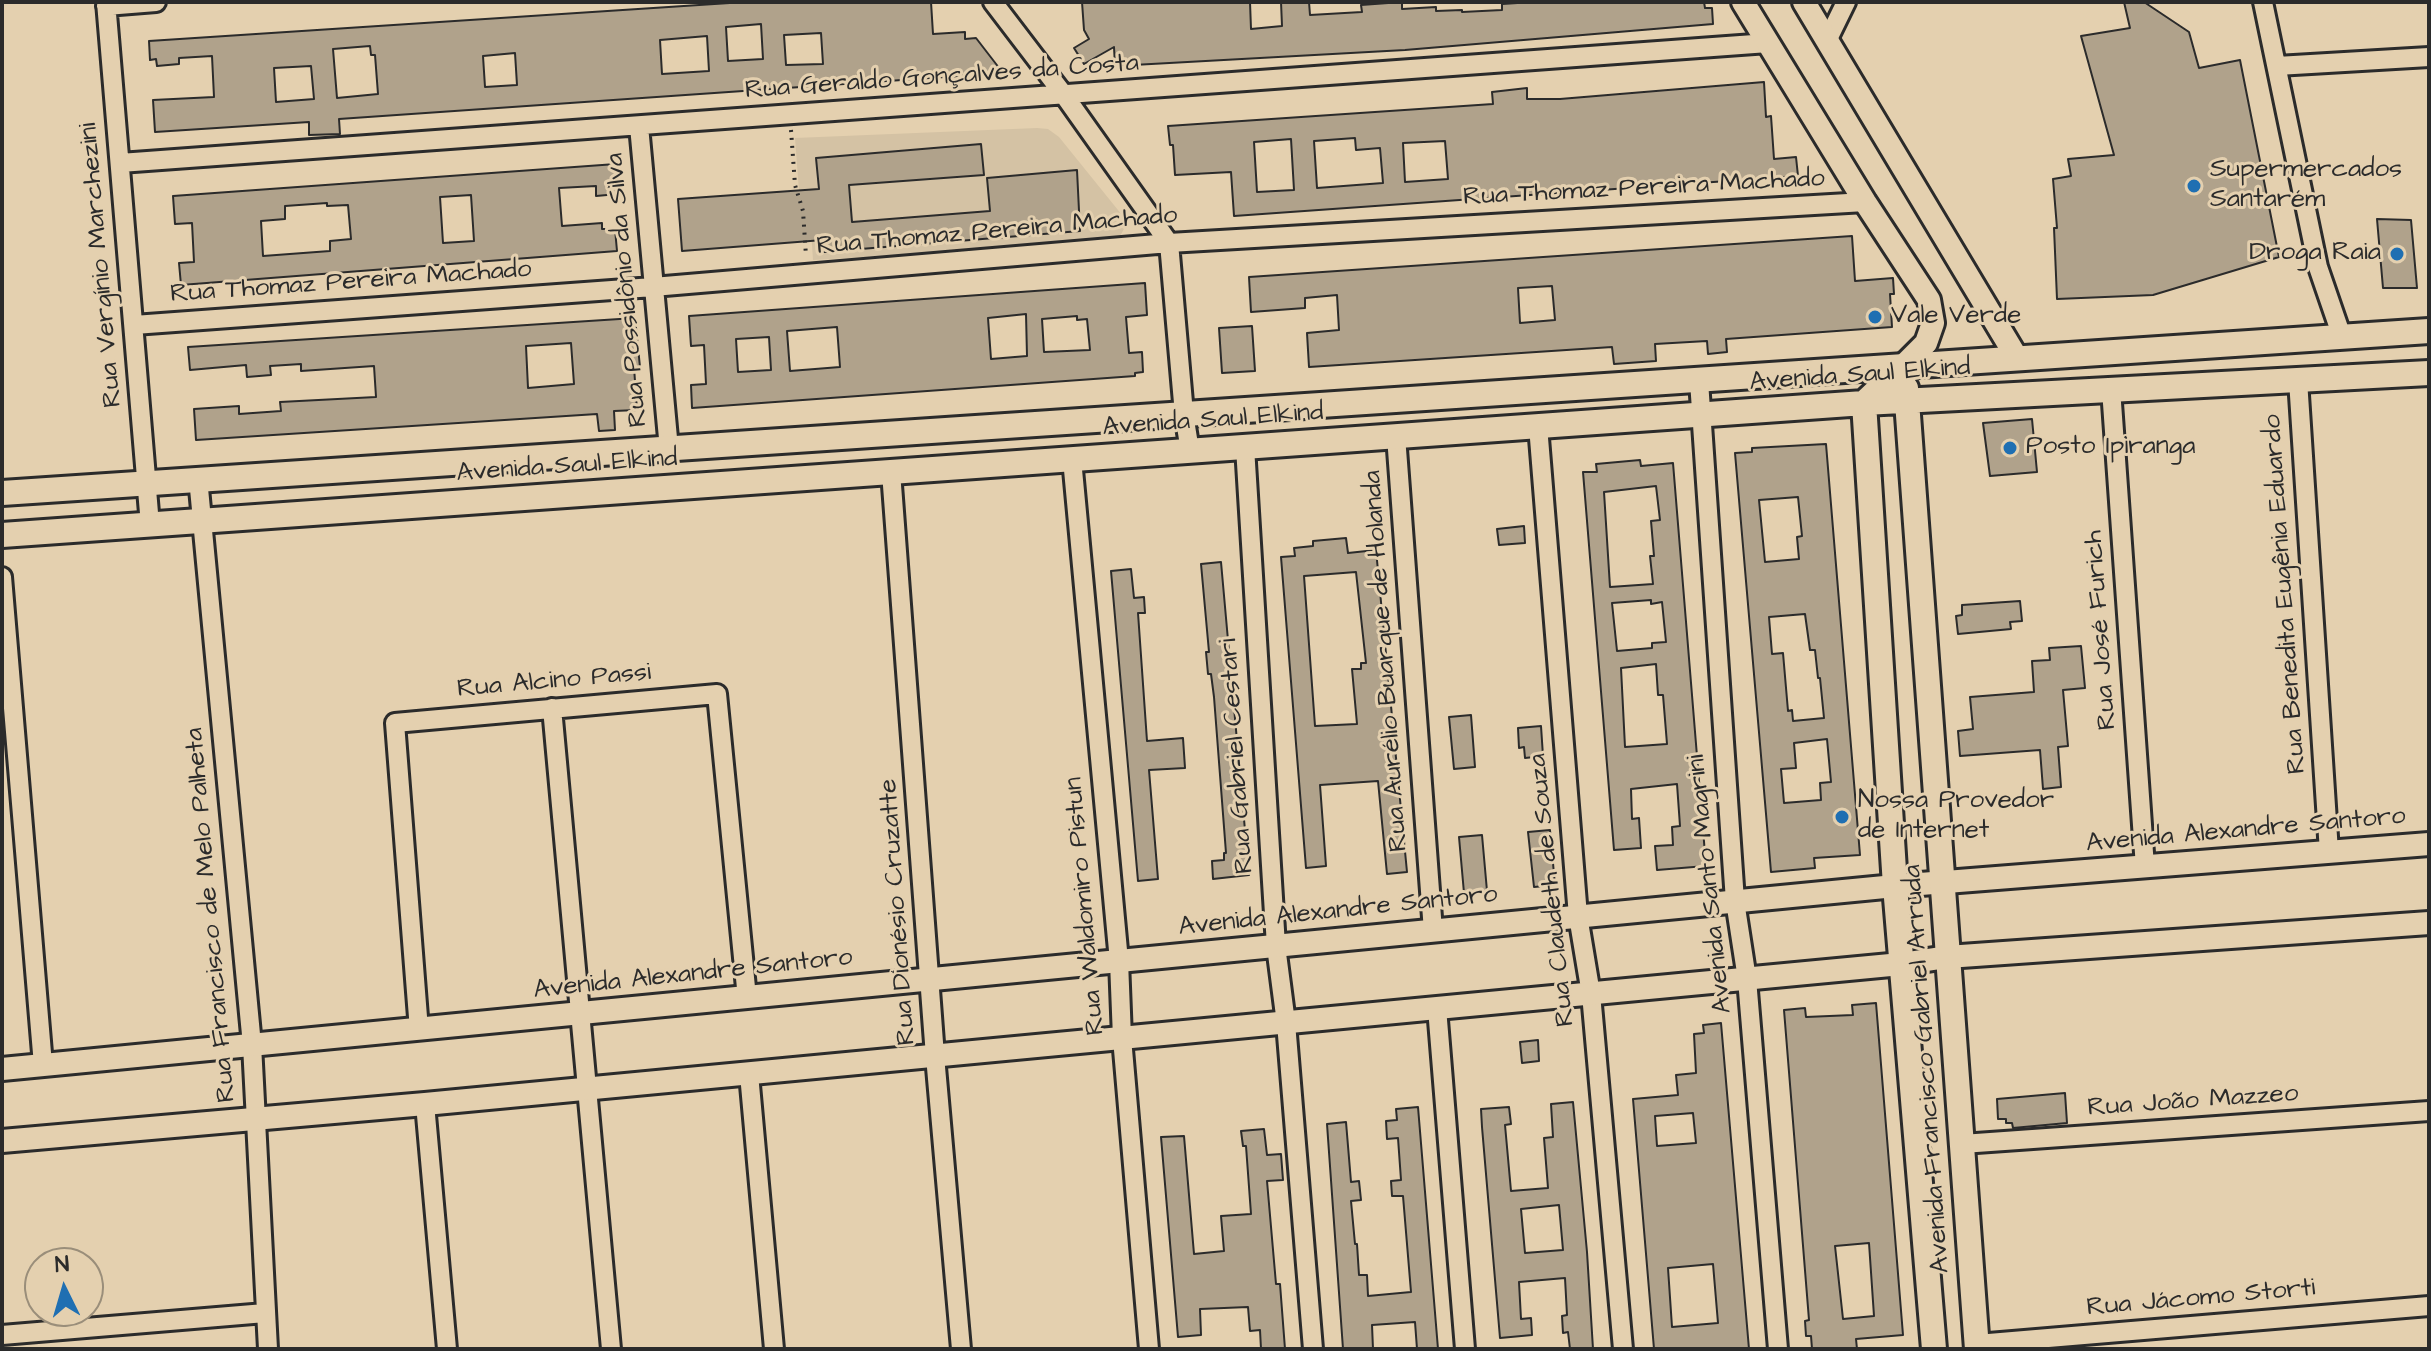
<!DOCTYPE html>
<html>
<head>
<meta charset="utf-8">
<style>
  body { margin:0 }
  #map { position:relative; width:2431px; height:1351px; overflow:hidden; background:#e4d0af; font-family:"Architects Daughter",sans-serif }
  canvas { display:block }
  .frame { position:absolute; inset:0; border:4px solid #2b2b2b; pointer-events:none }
  .north { position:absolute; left:24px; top:1247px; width:80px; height:80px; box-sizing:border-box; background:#e4d0af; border:2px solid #9a8e7a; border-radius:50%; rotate:355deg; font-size:22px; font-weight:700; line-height:32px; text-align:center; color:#2b2b2b }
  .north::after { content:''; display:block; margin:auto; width:28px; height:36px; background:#1f6fb2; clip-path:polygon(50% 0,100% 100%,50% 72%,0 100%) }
</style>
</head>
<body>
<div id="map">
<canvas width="2431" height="1351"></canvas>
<div class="frame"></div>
<div class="north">N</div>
</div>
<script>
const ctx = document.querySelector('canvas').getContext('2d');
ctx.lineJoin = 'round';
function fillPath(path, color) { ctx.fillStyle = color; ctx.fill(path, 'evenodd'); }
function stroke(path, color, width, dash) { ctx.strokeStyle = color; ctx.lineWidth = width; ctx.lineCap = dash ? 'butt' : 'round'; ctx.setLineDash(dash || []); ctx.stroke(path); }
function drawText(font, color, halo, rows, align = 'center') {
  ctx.font = font + ' "Architects Daughter",sans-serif'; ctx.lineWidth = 6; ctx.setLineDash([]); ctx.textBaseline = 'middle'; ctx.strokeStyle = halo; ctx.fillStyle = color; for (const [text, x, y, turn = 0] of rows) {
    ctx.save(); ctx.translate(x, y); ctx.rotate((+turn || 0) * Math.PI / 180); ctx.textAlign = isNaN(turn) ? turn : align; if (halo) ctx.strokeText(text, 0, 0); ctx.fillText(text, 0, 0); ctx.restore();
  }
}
const built = new Path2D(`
  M1037,128l11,1 11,8 63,78 3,12 -7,13 -8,3 -297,17 -4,-60 -10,-9 -4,-53z`);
const building = new Path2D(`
  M745,2h186l2,32 32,-2v7l11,-1 27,35 -664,46 1,15 -31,1v-13l-154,10 -2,-32 61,-3 -2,-41 -33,2v6l-22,2 -1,-7 -6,1 -1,-19zM761,24l2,35 -35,2 -2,-34zM821,33l2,31 -37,1 -2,-30zM707,36l2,35 -47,3 -2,-34zM370,46l1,9h4l3,39 -41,4 -4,-49zM515,53l2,32 -32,2 -2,-31zM311,66l3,33 -38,3 -2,-34z
  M1082,2h168l1,27 31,-3 -1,-24h28l1,13 52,-3 -1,-7 41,-3v7l34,-2v4l26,-1v2l40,-2v-6l31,-2h171l1,6h7l1,16 -308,26 -290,16 -1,-19 -30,17 -10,-16 15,-9 -5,-9z
  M2124,2h20l45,30 10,36 41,-8 39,197 -126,38 -96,4 -3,-71h3l-4,-49 18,-3 -3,-17 46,-4 -33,-119 49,-8z
  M1764,82l2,35 5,-1 3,43 22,-2 2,19 -564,40 -3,-44 -56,3 -2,-30h-3l-2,-19 325,-22 -1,-12 35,-4v11h33zM1355,138l1,12 24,-2 3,35 -66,5 -3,-47zM1291,139l3,51 -37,2 -3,-50zM1445,141l3,38 -43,3 -2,-39z
  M981,144l3,31 -135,10 3,37 138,-11 -3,-33 90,-8 3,61 -256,21 -1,-12 -141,11 -4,-52 141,-10 -3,-31z
  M616,164l2,30 -22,2v-10l-37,2 3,38 40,-3v6h13l2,22 -436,34 -2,-22 15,-1 -2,-39 -17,1 -2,-28zM471,195l3,46 -31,2 -3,-46zM327,203v3l21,-1 3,34 -21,2v10l-67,5 -2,-35 24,-2v-13z
  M2377,219l34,1 6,68h-34z
  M1852,236l3,45 38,-3 1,16h-4l2,33 -166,12 1,13 -19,2 -1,-13 -52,3 1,17 -42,3 -2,-17 -303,20 -2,-34 32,-3 -2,-35 -32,3v10l-54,4 -2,-35zM1552,286l3,34 -35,3 -2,-35z
  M1145,283l2,32 -21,2 3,36 13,-1 1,20 -8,1v3l-443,32 -1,-23 15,-1 -2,-39 -13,1 -2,-30zM1026,314l1,42 -36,3 -3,-41zM1077,316v4l10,-1 3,31 -46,2 -2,-33zM837,327l3,40 -50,4 -3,-40zM769,337l2,33 -33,2 -2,-33z
  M635,318l5,49h-6l3,43 -23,1 1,19 -16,1 -2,-17 -401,26 -2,-31 45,-3v8l42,-3 -1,-9 96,-5 -2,-31 -73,5v-7l-31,2 1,9 -24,2 -1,-12 -56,5 -2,-23zM571,343l3,41 -46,4 -2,-42z
  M1252,326l3,45 -33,2 -3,-45z
  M2032,419l5,53 -47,4 -7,-53z
  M1826,444l34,411 -46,3 1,10 -44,4 -36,-419 17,-1v-4zM1798,497l4,39 -5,1 2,22 -34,3 -6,-62zM1805,614l5,36h5l3,28h2l4,40 -31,3 -1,-11 -4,1 -5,-58 -11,1 -3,-37zM1827,739l4,43 -11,1 1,17 -37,3 -3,-34 15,-1 -2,-25z
  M1640,460l1,6 32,-3 33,403 -49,4 -2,-24 18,-1 -1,-18 8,-1 -3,-42 -46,5 1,30 7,-1 2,30 -27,2 -31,-378h14l-1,-8zM1656,486l4,34 -9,1 3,35h-4l3,28 -43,3 -6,-95zM1651,600v4l11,-2 4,40 -14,1v5l-35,3 -5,-48zM1656,664l2,31h5l4,49 -42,3 -4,-79z
  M1524,526l1,17 -26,2 -2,-16z
  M1346,538l2,15 28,-3 31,322 -20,2 -9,-93 -58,4 6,81 -20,2 -25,-311 14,-1 -1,-8 19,-2v-5zM1356,572l10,91h-5v6h-9l5,55 -42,2 -11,-150z
  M1221,562l28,313 -36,4 -1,-18 12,-1v-7h2l-12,-156 -3,-23h-3l-2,-22h3l-8,-88z
  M1131,569l3,29 10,-1 1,16h-7l9,128 36,-3 2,30 -36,2 9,109 -20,2 -27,-310z
  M2020,601l2,20 -12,1 1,7 -53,5 -2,-18 6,-1v-10z
  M2081,646l4,42 -22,2 5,56 -10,1 3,40 -18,2 -3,-39 -80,6 -2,-25 15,-2 -3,-32 64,-5 -2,-31 18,-1 -1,-12z
  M1471,715l4,52 -21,2 -5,-52z
  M1541,726l2,30 -18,2 -1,-11 -5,1 -1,-20z
  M1550,830l5,55 -21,2 -6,-55z
  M1482,835l5,56 -23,2 -5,-56z
  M1876,1003l27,332 -47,4 1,10h-45l-1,-13h-5l-1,-15 4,-1 -25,-310 21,-2 1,9 47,-2 -1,-10zM1869,1243l5,73 -31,3 -8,-73z
  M1721,1023l28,326h-95l-21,-250 45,-4 -2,-20 20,-2 -2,-39 10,-1 -1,-8zM1693,1113l3,30 -39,3 -2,-30zM1713,1264l5,59 -46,4 -4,-59z
  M1538,1040l1,21 -17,2 -2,-21z
  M2065,1093l2,30 -54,5 -1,-5h-6v-4h-8l-1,-20z
  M1573,1102l14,150 6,97h-23l-2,-17 -5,1 -1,-17 5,-1 -2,-37 -46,4 2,37 10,-1 1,17 -32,3 -18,-211 -1,-18 28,-2 2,17 -6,1 6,66 37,-3 -4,-50 9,-1 -2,-33zM1559,1205l4,45 -38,3 -4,-44z
  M1418,1107l20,242h-21l-2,-27 -43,3 1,24h-30l-16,-225 19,-2 5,60 8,-1 2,19 -10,1 4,43h2l2,31h8l1,21 43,-4 -8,-96h-11l-1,-15 10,-1 -3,-42 -11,1 -1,-18 11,-1 -1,-11z
  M1264,1129l3,26 14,-1 2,26 -16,1 9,103h4l5,65h-24l-1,-19 -10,1 -2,-24 -48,2 1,26 -23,2 -17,-200 23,-1 10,118 30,-3 -3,-35 30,-2 -5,-68h-3l-2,-15z`);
const path = new Path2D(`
  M791,130l4,55 8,26 3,45`);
const minor = new Path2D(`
  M106,2l44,523
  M993,2l71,93 105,148 15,171 6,37
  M2263,2l55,265 24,70
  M106,6l50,-4
  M1827,41l19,-39
  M2277,66l152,-9
  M639,126l30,323
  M120,163l1648,-120
  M134,325l519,-38 516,-44 696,-41
  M2298,380l31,472
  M1699,381l36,520 12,78 31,370
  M2111,389l34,478
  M1538,426l40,490 13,78 32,355
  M1396,436l37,495
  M1245,447l31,499 10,77 27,326
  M1072,459l47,502 3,77 27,311
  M891,472l44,584 26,293
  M198,478l54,567 16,304
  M2,577l41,488
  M552,708l59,641
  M1437,1008l28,341
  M419,1030l-24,-307 322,-29 30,304
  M749,1074l25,275
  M425,1104l22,245
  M1962,1144l467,-33
  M2,1335l263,-22
  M1977,1344l452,-38`);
const tertiary = new Path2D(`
  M1743,2l122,200 64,98 4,23 -7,20 -23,23
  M1804,2l213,356
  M2,1069l1893,-183 534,-42
  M2,1141l423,-37 1476,-140 46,-7 482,-34`);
const secondary = new Path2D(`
  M1903,366l-39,37 31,483 39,463
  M1906,388l71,961
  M2,493l2427,-162
  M2,535l1862,-132 565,-30`);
const markers = [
  [2194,186,8,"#1f6fb2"],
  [2397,254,8,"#1f6fb2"],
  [1875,317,8,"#1f6fb2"],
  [2010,448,8,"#1f6fb2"],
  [1842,817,8,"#1f6fb2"]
];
const streetNames = [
  ["Rua Geraldo Gonçalves da Costa",942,78,-4],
  ["Rua Thomaz Pereira Machado",1644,189,-3],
  ["Rua Thomaz Pereira Machado",997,232,-5],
  ["Rua Vergínio Marchezini",102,265,-95],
  ["Rua Thomaz Pereira Machado",351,283,-4],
  ["Rua Possidônio da Silva",628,290,-95],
  ["Avenida Saul Elkind",1860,376,-4],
  ["Avenida Saul Elkind",1213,421,-4],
  ["Avenida Saul Elkind",567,467,-4],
  ["Rua Benedita Eugênia Eduardo",2286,594,-94],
  ["Rua José Furich",2102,630,-94],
  ["Rua Aurélio Buarque de Holanda",1387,661,-94],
  ["Rua Alcino Passi",554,682,-5],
  ["Rua Gabriel Cestari",1238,756,-94],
  ["Avenida Alexandre Santoro",2246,831,-5],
  ["Avenida Santo Magrini",1711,884,-96],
  ["Rua Claudeth de Souza",1553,890,-96],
  ["Rua Waldomiro Pistun",1086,906,-95],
  ["Rua Dionésio Cruzatte",899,912,-94],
  ["Avenida Alexandre Santoro",1338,912,-6],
  ["Rua Francisco de Melo Palheta",212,915,-95],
  ["Avenida Alexandre Santoro",693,975,-6],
  ["Avenida Francisco Gabriel Arruda",1928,1069,-94],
  ["Rua João Mazzeo",2193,1102,-4],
  ["Rua Jácomo Storti",2201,1299,-5]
];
const poiNames = [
  ["Supermercados",2210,171],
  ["Santarém",2210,201],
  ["Droga Raia",2381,254,"right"],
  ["Vale Verde",1891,317],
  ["Posto Ipiranga",2026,448],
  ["Nossa Provedor",1858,802],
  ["de Internet",1858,832]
];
fillPath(built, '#d4c2a4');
fillPath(building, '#b0a28b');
stroke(building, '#2b2b2b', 2);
stroke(minor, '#2b2b2b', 24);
stroke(tertiary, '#2b2b2b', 28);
stroke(secondary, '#2b2b2b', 30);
stroke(path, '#2b2b2b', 4, [2, 6]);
stroke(minor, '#e4d0af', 18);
stroke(tertiary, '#e4d0af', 22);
stroke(secondary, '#e4d0af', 24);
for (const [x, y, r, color] of markers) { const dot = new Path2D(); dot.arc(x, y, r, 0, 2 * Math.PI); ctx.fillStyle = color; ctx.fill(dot); stroke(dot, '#e4d0af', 3); }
drawText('26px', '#2b2b2b', '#e4d0af', streetNames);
drawText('26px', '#2b2b2b', '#e4d0af', poiNames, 'left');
</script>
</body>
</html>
